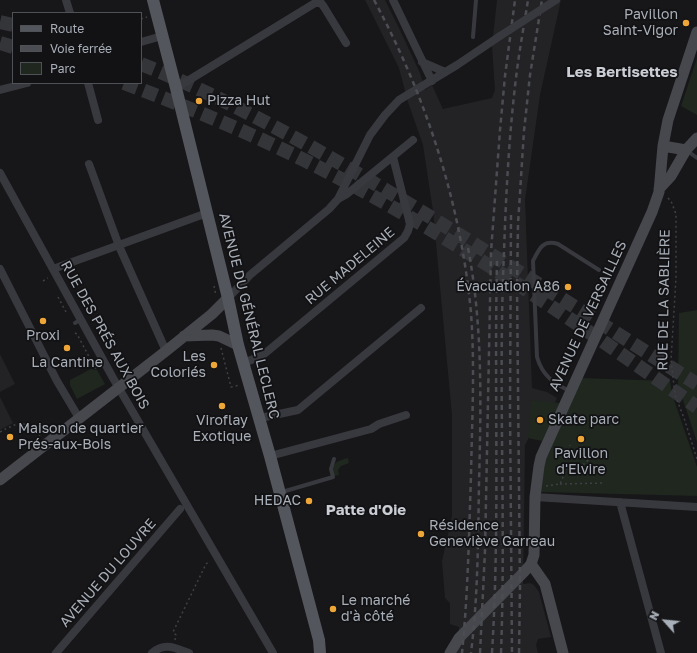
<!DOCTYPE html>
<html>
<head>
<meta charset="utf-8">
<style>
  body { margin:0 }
  #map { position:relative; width:697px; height:653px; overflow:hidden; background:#171719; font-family:"Golos Text",sans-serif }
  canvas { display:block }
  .legend { position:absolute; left:12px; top:12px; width:130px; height:72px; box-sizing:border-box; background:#121214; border:1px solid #4e5156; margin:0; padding:5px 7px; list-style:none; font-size:12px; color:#a9afb8 }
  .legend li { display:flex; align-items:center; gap:8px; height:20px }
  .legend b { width:20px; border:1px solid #4e5156 }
  .north { position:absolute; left:645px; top:601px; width:40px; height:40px; -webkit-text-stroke:3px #121214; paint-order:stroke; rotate:297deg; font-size:11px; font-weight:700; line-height:16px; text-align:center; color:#a9afb8 }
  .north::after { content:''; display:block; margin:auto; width:14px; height:18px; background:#a9afb8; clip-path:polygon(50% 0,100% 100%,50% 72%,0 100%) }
</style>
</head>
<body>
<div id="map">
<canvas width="697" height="653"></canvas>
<ul class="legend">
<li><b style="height:5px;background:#54565d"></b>Route</li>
<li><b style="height:5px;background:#4b4d53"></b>Voie ferrée</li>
<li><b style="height:11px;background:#1f271f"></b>Parc</li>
</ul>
<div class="north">N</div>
</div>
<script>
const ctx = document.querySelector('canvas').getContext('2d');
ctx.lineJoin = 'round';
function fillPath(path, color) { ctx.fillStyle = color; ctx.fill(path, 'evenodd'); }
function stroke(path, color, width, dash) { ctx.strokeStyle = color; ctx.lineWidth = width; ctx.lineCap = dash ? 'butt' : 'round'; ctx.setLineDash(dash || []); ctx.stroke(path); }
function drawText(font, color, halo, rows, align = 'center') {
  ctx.font = font + ' "Golos Text",sans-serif'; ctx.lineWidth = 3.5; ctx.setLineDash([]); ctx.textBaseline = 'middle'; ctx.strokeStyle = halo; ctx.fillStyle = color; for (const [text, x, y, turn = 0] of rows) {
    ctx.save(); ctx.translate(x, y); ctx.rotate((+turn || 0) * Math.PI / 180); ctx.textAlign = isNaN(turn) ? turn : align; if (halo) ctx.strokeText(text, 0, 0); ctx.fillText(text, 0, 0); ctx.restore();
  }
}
const built = new Path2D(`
  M365,0h20l14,28 21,45 5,17 7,-5 11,24 49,-11 3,-8 -3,-44 5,-46h64l-21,95 -15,105 7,188 15,4 10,6 -18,38 -9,-1 -5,10 -2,139 7,-1 4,2 5,7 12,45 -13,2 -2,6 2,8h-81l1,-4 1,-22 -9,-3v-21l-5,-5 -3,-37 10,-45v-101l-19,-204 -10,-66 -15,-43 -9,-34z
  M0,354l15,30 -15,8z
  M0,397l13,26 -13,7z`);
const green = new Path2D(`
  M697,58v57l-16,-9z
  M697,310v132l-19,-57 1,-72z
  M91,369l6,1 8,14 -28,15 -7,-14v-5z
  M580,378l90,3 2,13 25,73v29l-156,-4v-26z
  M531,400l29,3 -18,38 -14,-3z
  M348,458l1,5 -8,3 -3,4 1,5 -5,1c-3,-13 3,-15 14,-18z`);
const highwayTunnel = new Path2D(`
  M0,22l13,3
  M0,43l13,4
  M141,64c92,37 178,86 263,137 99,60 196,122 293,183
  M124,83c61,23 122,48 180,77 139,69 266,158 393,247`);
const path = new Path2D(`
  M141,19l6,-2
  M668,198l3,3 5,13v64l-5,82 4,35 9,23 13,41
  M43,281l5,-3
  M214,286l2,10
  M58,297l8,15 -1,1
  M75,333l2,1 18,34h3
  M221,348l10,39 9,-2
  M0,432c18,-10 25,-13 40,4
  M568,466c15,1 18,-1 25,-14
  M560,484l43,-1
  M546,486l14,-2 8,-18 -2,-12 4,-9
  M175,640l1,-5 -3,-3 33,-68 4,-3`);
const lane = new Path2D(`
  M473,37l3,-37
  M686,150l11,8
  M75,323l5,-3
  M570,391c-16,-7 -28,-16 -33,-34l-4,-96c6,-12 10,-22 25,-17l41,26
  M282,492l51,-15 -2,-8 3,-10`);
const street = new Path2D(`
  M66,0l4,13
  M393,0l39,81
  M141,42l21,-6
  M422,62l23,10
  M88,83l10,37
  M176,88l139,-85h6l3,4 22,36
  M0,90l27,-7
  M89,164l30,82 47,105
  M0,173l113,205 160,275
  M338,199l9,-5 66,-54
  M0,269l57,112 22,37
  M53,269l154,-56
  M228,298l22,-23 79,-66 9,-10 32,-64 15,-20 14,-15 58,-35 43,-29
  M244,363l19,-8 141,-117 4,-7 2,-7 -17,-67
  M260,418l38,-8 123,-102
  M270,456l101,-27 8,-5 27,-9
  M535,497l162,10
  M620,502l41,151
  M56,653l124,-144
  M152,653c13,-11 23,-5 37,0`);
const secondary = new Path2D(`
  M663,146l23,4
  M659,189l12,-13 15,-26 11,-12
  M184,336l28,-1 7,1 19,9
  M0,480l166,-129 46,-37 16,-16
  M531,564l14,20 18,69
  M450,653l9,-15 65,-66 7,-8 3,-9 1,-58 4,-31 2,-9 111,-245 7,-20 4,-46 5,-26 29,-88`);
const primary = new Path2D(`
  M153,0l23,88 52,210 10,47 32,111 49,184 1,13`);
const rail = new Path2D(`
  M374,0c52,96 87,204 97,313 4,54 1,108 0,162 -2,59 -3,119 -9,178
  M511,215l-1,192 2,246
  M468,248c15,78 13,157 11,236 -1,56 -1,113 -8,169
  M480,653l5,-102 6,-299 9,-122 5,-54 10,-76
  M492,653c8,-130 2,-261 5,-392
  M501,653c5,-134 -3,-268 3,-401 2,-58 5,-117 12,-174 3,-26 8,-52 12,-78
  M519,653l1,-66 -3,-300 1,-63 6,-93 6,-56 12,-75`);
const streetBridge = new Path2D(`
  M500,36l56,-36`);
const markers = [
  [686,23,4,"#efa638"],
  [199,101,4,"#efa638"],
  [568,287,4,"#efa638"],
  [43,321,4,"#efa638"],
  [67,348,4,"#efa638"],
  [214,365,4,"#efa638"],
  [222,406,4,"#efa638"],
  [540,420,4,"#efa638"],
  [10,437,4,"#efa638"],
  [581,439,4,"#efa638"],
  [309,501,4,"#efa638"],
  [421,534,4,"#efa638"],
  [333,609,4,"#efa638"]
];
const poiNames = [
  ["Pavillon",678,15,"right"],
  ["Saint-Vigor",678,31,"right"],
  ["Pizza Hut",207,101],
  ["Évacuation A86",560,287,"right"],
  ["Proxi",43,336,"center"],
  ["Les",206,357,"right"],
  ["Coloriés",206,373,"right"],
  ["La Cantine",67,363,"center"],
  ["Skate parc",548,420],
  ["Viroflay",222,421,"center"],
  ["Exotique",222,437,"center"],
  ["Maison de quartier",18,429],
  ["Prés-aux-Bois",18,445],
  ["Pavillon",581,454,"center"],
  ["d'Elvire",581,470,"center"],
  ["HEDAC",301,501,"right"],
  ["Résidence",429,526],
  ["Geneviève Garreau",429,542],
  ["Le marché",341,601],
  ["d'à côté",341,617]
];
const streetNames = [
  ["RUE MADELEINE",350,266,-40],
  ["RUE DE LA SABLIÈRE",664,300,-89],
  ["AVENUE DU GÉNÉRAL LECLERC",249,316,76],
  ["AVENUE DE VERSAILLES",588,316,-65],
  ["RUE DES PRÉS AUX BOIS",105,335,61],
  ["AVENUE DU LOUVRE",108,573,-49]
];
const neighbourhoodNames = [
  ["Les Bertisettes",622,72],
  ["Patte d'Oie",366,510]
];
fillPath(built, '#232326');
fillPath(green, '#1f271f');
stroke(highwayTunnel, '#343539', 14, [14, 7]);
stroke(path, '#3e4045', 1.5, [2, 3]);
stroke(lane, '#38393e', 4);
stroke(street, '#38393e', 8);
stroke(secondary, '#46484e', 11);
stroke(primary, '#54565d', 12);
stroke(rail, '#4b4d53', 2.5, [5, 4]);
stroke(streetBridge, '#38393e', 8);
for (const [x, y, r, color] of markers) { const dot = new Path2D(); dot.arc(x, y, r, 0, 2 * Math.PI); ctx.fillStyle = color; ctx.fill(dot); stroke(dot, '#121214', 1.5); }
drawText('14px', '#a9afb8', '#121214', poiNames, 'left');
drawText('14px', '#a9afb8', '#121214', streetNames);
drawText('bold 15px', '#cacdd4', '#121214', neighbourhoodNames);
</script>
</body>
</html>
